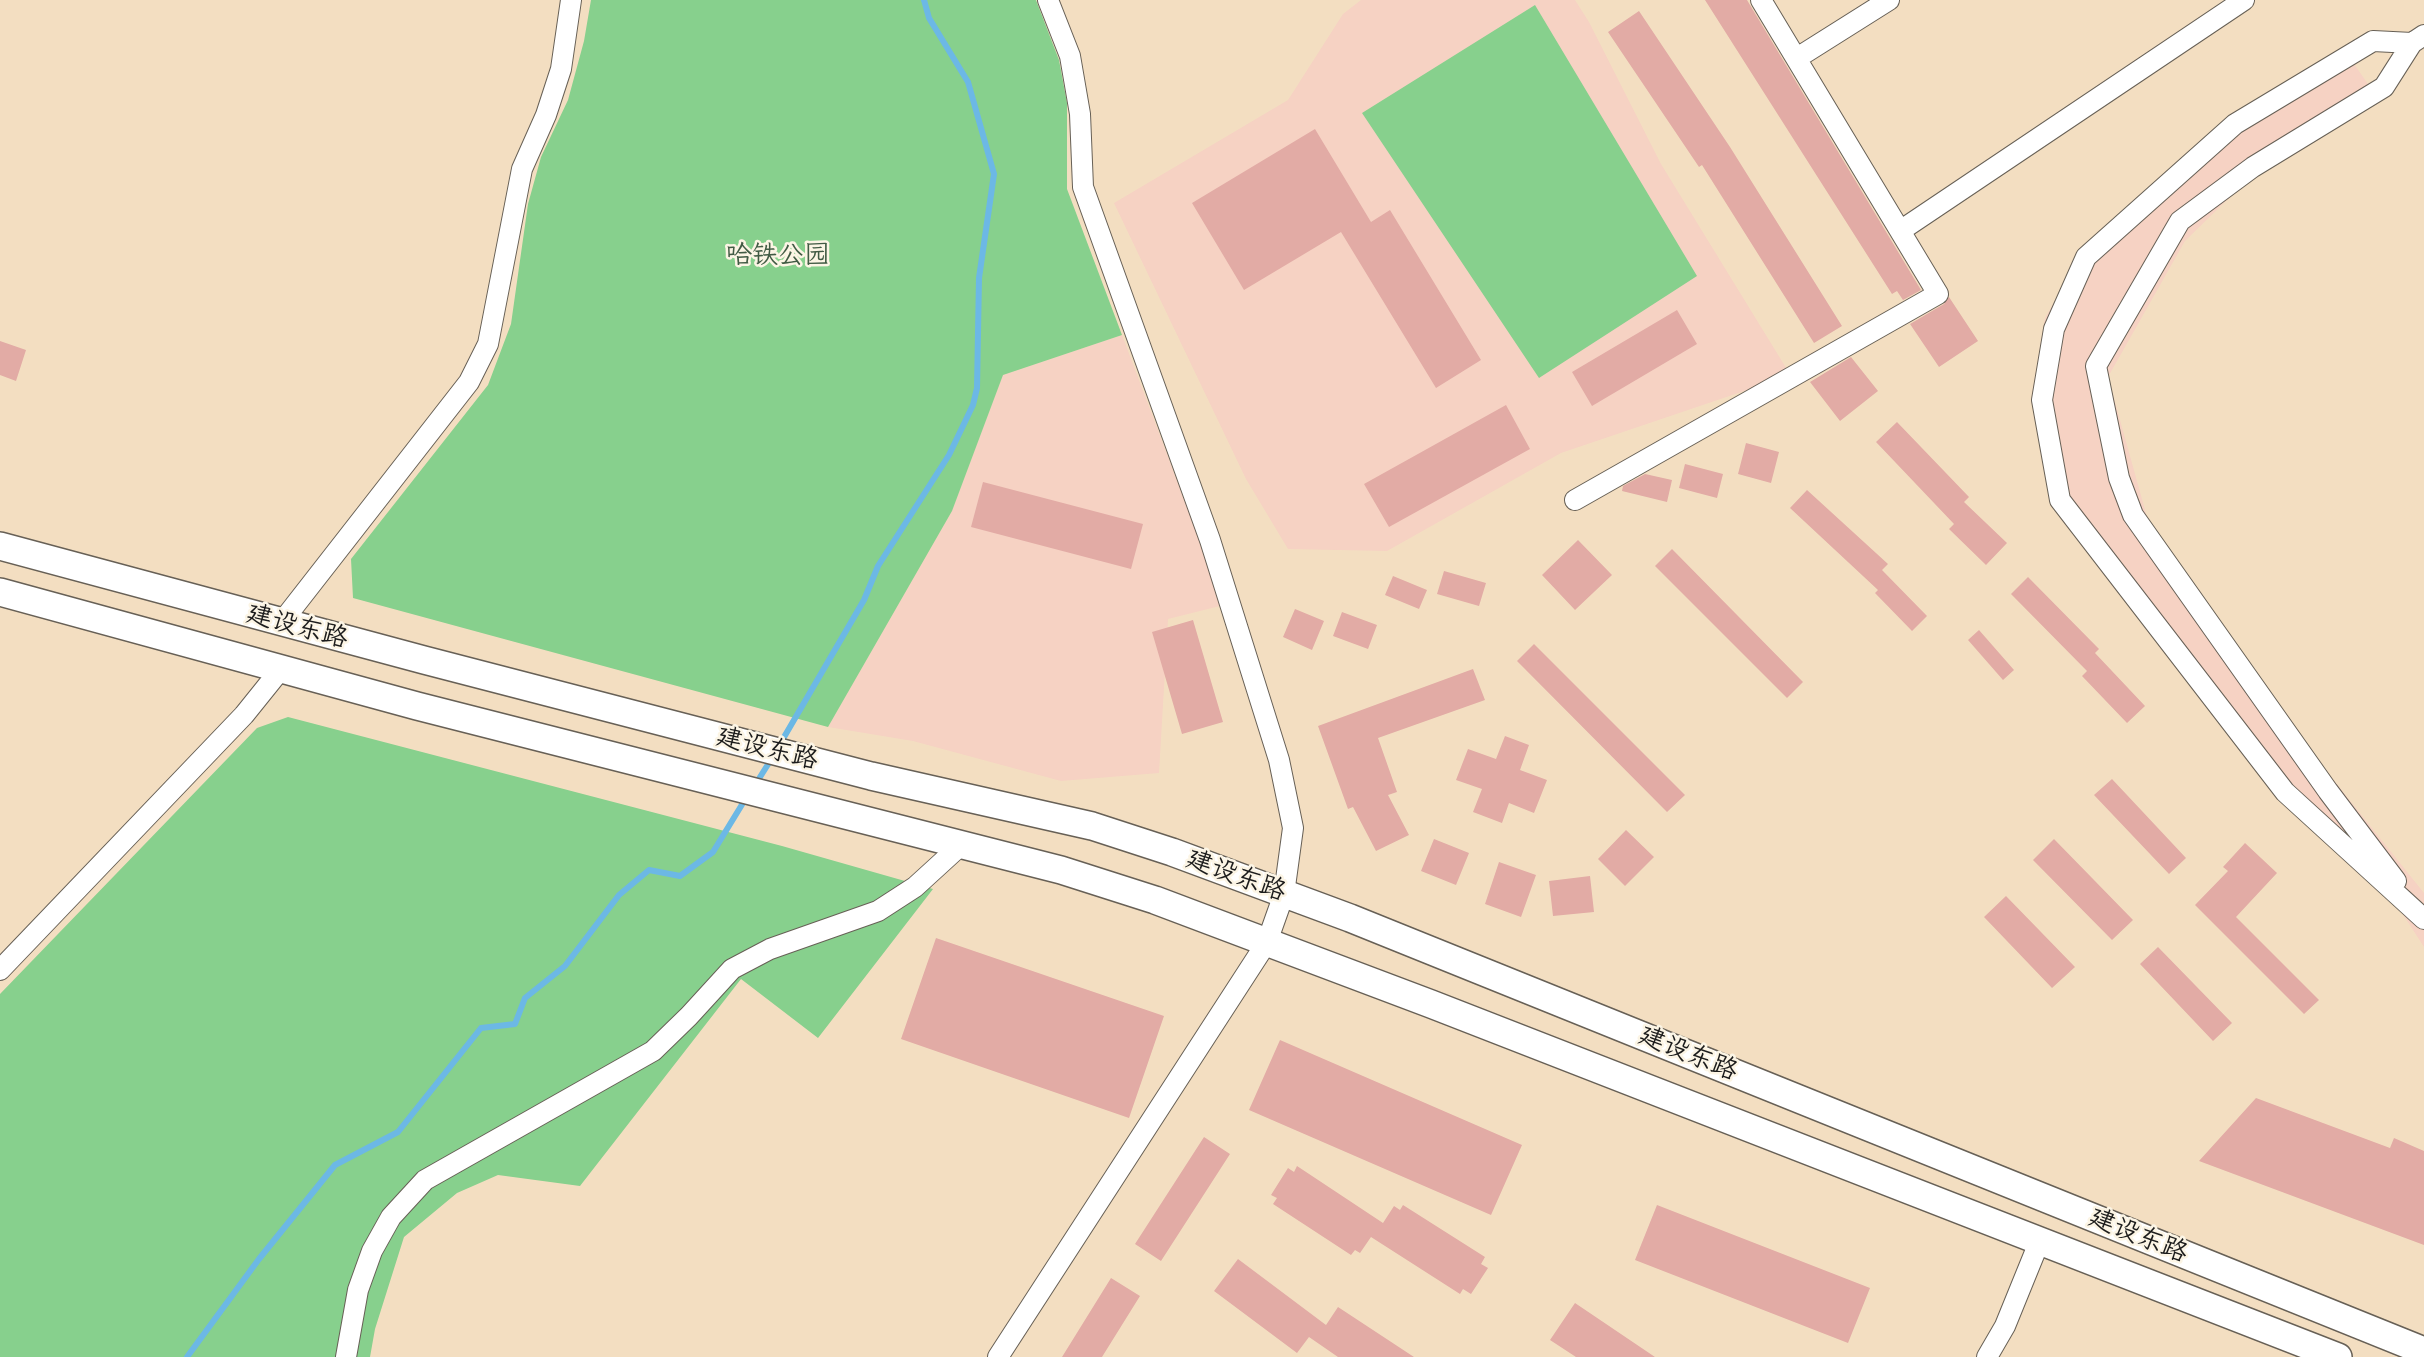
<!DOCTYPE html>
<html>
<head>
<meta charset="utf-8">
<style>
  body { margin:0 }
  canvas { display:block; background:#f3dec1 }
</style>
</head>
<body>
<canvas width="2424" height="1357"></canvas>
<script>
const ctx = document.querySelector('canvas').getContext('2d');
ctx.lineJoin = 'round';
function fillPath(path, color) { ctx.fillStyle = color; ctx.fill(path, 'evenodd'); }
function stroke(path, color, width, dash) { ctx.strokeStyle = color; ctx.lineWidth = width; ctx.lineCap = dash ? 'butt' : 'round'; ctx.setLineDash(dash || []); ctx.stroke(path); }
function drawText(font, color, halo, rows, align = 'center') {
  ctx.font = font + ' Caveat,"LXGW WenKai TC",sans-serif'; ctx.lineWidth = 5; ctx.setLineDash([]); ctx.textBaseline = 'middle'; ctx.strokeStyle = halo; ctx.fillStyle = color; for (const [text, x, y, turn = 0] of rows) {
    ctx.save(); ctx.translate(x, y); ctx.rotate((+turn || 0) * Math.PI / 180); ctx.textAlign = isNaN(turn) ? turn : align; if (halo) ctx.strokeText(text, 0, 0); ctx.fillText(text, 0, 0); ctx.restore();
  }
}
const built = new Path2D(`
  M1361,0h214l14,22 72,142 127,207 -32,16 -195,66 -174,98 -99,-2 -42,-70 -132,-276 174,-103 55,-86z
  M2347,54l28,40 -108,67 -82,80 -77,136 39,140 160,230 117,146v54l-22,-34 -120,-118 -235,-312 -15,-89 13,-76 36,-63 79,-72z
  M1122,335l102,270 -56,14 -9,154 -98,8 -148,-40 -85,-14 124,-216 51,-136z`);
const green = new Path2D(`
  M591,0h445l23,60 8,43v86l55,146 -119,40 -51,136 -124,216 -475,-129 -2,-39 137,-174 23,-61 17,-120 13,-47 27,-57 16,-59z
  M1535,5l162,271 -158,102 -177,-265z
  M288,717l494,129 151,43 -115,149 -77,-59 -161,207 -82,-11 -41,18 -53,44 -29,92 -5,28h-370v-363l257,-266z`);
const stream = new Path2D(`
  M780,744l84,-144 14,-34 71,-111 24,-50 4,-17 2,-110 15,-104 -26,-92 -39,-64 -5,-18
  M755,785l17,-27
  M187,1357l72,-98 76,-94 63,-33 83,-104 34,-4 10,-26 40,-32 54,-71 30,-25 31,6 33,-24 33,-54`);
const building = new Path2D(`
  M1705,0h42l174,290 -18,10 -6,-9 -5,3z
  M1639,11l91,136 112,179 -28,17 -112,-178 -3,2 -91,-135z
  M1315,129l56,93 19,-12 91,150 -45,28 -95,-156 -97,58 -52,-87z
  M1949,297l29,44 -39,26 -29,-43 34,-20z
  M1677,310l20,34 -105,62 -20,-34z
  M0,341l26,9 -10,31 -16,-6z
  M1851,357l27,34 -38,30 -30,-39z
  M1506,405l24,44 -141,78 -25,-43z
  M1897,422l72,75 -5,5 43,41 -21,22 -37,-36 5,-5 -78,-82z
  M1746,443l33,9 -8,31 -33,-9z
  M1685,464l38,10 -6,24 -38,-10z
  M1645,474l27,6 -5,22 -45,-11 1,-5z
  M983,482l160,42 -12,45 -160,-42z
  M1807,490l81,74 -6,6 45,46 -15,15 -37,-38 3,-3 -88,-82z
  M1578,540l34,35 -37,35 -33,-35z
  M1672,549l131,133 -16,16 -132,-132z
  M1444,571l42,12 -7,23 -42,-12z
  M1393,576l34,14 -8,19 -34,-14z
  M2028,577l71,72 -4,4 50,53 -18,17 -45,-47 5,-5 -76,-77z
  M1295,609l29,12 -12,29 -29,-13z
  M1342,612l35,13 -9,24 -35,-13z
  M1193,620l30,102 -41,12 -30,-102z
  M1979,630l35,40 -11,10 -35,-40z
  M1534,644l151,151 -18,17 -150,-151z
  M1473,669l12,31 -107,38 19,54 -9,3 21,40 -33,16 -23,-44 -5,2 -30,-83z
  M1505,736l24,9 -9,25 27,10 -13,33 -25,-10 -7,20 -29,-11 9,-23 -26,-9 12,-31 28,10z
  M2112,779l74,79 -17,16 -75,-79z
  M1626,830l28,27 -29,29 -27,-27z
  M1434,839l35,14 -13,32 -35,-14z
  M2054,839l79,81 -21,20 -79,-80z
  M2245,843l32,30 -41,44 83,83 -15,14 -109,-109 33,-34 -5,-4z
  M1499,862l37,13 -15,42 -36,-13z
  M1590,876l4,36 -41,4 -4,-35z
  M2006,896l69,71 -23,21 -68,-71z
  M936,938l228,78 -35,102 -228,-79z
  M2158,947l74,76 -19,18 -73,-77z
  M1280,1040l242,105 -31,70 -242,-105z
  M2256,1098l134,50 4,-10 30,13v94l-225,-84z
  M1204,1137l26,17 -69,107 -26,-17z
  M1297,1166l86,57 11,-17 6,4 3,-5 82,52 -4,7 7,4 -17,26 -8,-5 -3,5 -89,-57 -11,16 -5,-3 -4,5 -78,-51 4,-6 -6,-3 17,-27 6,4z
  M1657,1205l213,83 -22,55 -213,-83z
  M1238,1259l88,66 12,-18 76,50h-76l-29,-20 -12,16 -83,-62z
  M1111,1278l29,18 -38,61h-40z
  M1575,1303l80,54h-79l-26,-17z`);
const street = new Path2D(`
  M2424,35l-12,8 -39,-2 -138,83 -149,133 -32,72 -12,71 18,100 225,292 139,127
  M1797,58l92,-58
  M1900,231l344,-231
  M1575,500l363,-206 -177,-294
  M281,623l188,-241 19,-38 34,-175 24,-54 15,-46 10,-69
  M2396,881l-68,-90 -195,-276 -14,-37 -23,-112 84,-145 73,-54 131,-80 28,-44
  M0,970l244,-255 37,-46
  M346,1357l12,-67 14,-39 19,-34 34,-37 228,-129 36,-35 43,-47 38,-20 108,-38 37,-24 46,-42
  M998,1357l269,-415 17,-48 9,-66 -14,-68 -69,-220 -127,-353 -3,-73 -10,-58 -22,-56
  M1987,1357l18,-31 35,-86`);
const secondary = new Path2D(`
  M0,546l424,114 447,116 221,50 80,26 178,66 1074,433
  M0,592l417,114 644,164 94,30 276,104 907,353`);
const parkNames = [
  ["哈铁公园",778,256]
];
const streetNames = [
  ["建设东路",297,627,15],
  ["建设东路",767,749,14],
  ["建设东路",1236,876,20],
  ["建设东路",1688,1054,22],
  ["建设东路",2138,1236,22]
];
fillPath(built, '#f6d2c3');
fillPath(green, '#87d08d');
stroke(stream, '#6cb8e5', 6);
fillPath(building, '#e2aba5');
stroke(street, '#676056', 22);
stroke(secondary, '#676056', 30);
stroke(street, '#fff', 20);
stroke(secondary, '#fff', 27);
drawText('26px', '#415b44', '#fcf5e5', parkNames);
drawText('26px', '#1c1c1c', '#fcf5e5', streetNames);
</script>
</body>
</html>
